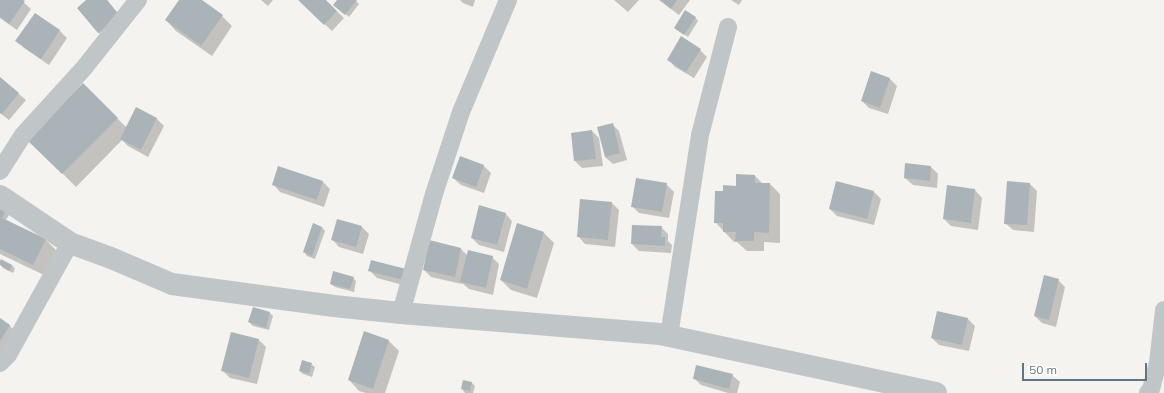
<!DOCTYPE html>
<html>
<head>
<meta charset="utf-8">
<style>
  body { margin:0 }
  #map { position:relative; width:1164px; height:393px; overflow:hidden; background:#f4f3ef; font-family:Mulish,sans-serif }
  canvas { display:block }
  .scale { position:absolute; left:1022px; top:363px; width:125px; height:18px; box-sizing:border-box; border:2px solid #617682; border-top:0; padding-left:5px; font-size:12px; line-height:14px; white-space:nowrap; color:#617682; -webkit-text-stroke:3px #fff; paint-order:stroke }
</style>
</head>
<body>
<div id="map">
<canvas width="1164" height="393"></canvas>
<div class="scale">50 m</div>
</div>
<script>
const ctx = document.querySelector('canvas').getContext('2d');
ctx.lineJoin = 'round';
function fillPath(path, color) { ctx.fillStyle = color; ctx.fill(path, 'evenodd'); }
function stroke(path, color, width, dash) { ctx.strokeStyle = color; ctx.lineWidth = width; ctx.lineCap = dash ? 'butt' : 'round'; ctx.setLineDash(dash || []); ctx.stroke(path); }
const shadow = new Path2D(`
  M0,0h21l10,9 -14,21 -17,-12z
  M88,0h19l19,23 -21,16 -7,-7z
  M180,0h20l22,16 10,10 -20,30 -36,-25 -10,-11z
  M261,0h12l-5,6z
  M299,0h26l19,18 -12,13z
  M339,0h16l4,4 -10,13 -11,-9z
  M460,0h15l-2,7 -10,-4z
  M614,0h25l-11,12z
  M659,0h31l-11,15z
  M731,0h11l-3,5z
  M35,14l25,17 7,7 -18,27 -25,-17 -7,-7z
  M695,17l3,4 -10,16 -13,-9z
  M700,50l7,7 -13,21 -19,-11 -7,-8z
  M871,72l19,7 7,7 -9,28 -19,-6 -7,-7z
  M0,78l26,22 -17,20 -9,-7z
  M83,84l44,44 10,-20 20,11 7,7 -16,31 -20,-11 -6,-6 -46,47 -47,-47z
  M612,124l7,7 8,29 -14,4 -8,-7z
  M592,131l7,7 4,28 -21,2 -7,-7 -3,-27z
  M484,166l7,7 -7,20 -23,-8 -8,-7z
  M279,167l44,15 7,7 -6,18 -44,-15 -7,-8z
  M931,167l7,7 -1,14 -24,-3 -8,-7z
  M755,176l8,8h7l10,10v49l-16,-1v9h-17l-10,-9h-3l-19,-20 9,-30 13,-5z
  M666,184l8,8 -5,26 -30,-5 -7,-7z
  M1030,184l7,7 -3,41 -21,-2 -8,-7z
  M948,187l27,3 7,8 -4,32 -27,-4 -7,-7z
  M874,192l7,7 -7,26 -37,-9 -7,-7z
  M0,203l10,10 -4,7 39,19 11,11 -12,25 -44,-21z
  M612,203l7,7 -4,37 -30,-3 -7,-8z
  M505,213l7,8 -8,31 -25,-7 -7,-7z
  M338,220l24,7 7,7 -6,20 -24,-7 -7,-8z
  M322,227l3,4 -10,28 -8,-3 -3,-4z
  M661,227l7,7v7l4,4 -1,8 -32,-2 -7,-7z
  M544,233l10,10 -17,55 -26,-8 -10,-10z
  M430,242l31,7 7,7 24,1 7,7 -6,31 -24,-6 -7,-6v1l-31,-7 -7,-7z
  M0,263l12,2 3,4 -2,4 -10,-5z
  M406,270l4,17 -33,-9 -7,-7z
  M353,278l3,3 -2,11 -19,-5 -4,-3z
  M1058,280l7,7 -9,40 -14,-4 -7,-7z
  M270,313l3,3 -4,14 -16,-4 -4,-4z
  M0,319l10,7 7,7 -17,19z
  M968,319l7,7 -6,25 -30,-6 -7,-7z
  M365,333l24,8 10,10 -14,42h-19l-7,-2 -10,-11z
  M259,340l7,7 -9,37 -27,-6 -8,-8z
  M311,364l4,3 -3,10 -9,-3 -3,-3z
  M732,375l8,7 -3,11h-9l-27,-8 -7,-7z
  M471,382l4,4 -2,7h-8l-3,-4z`);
const building = new Path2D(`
  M0,0h23l2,1 -16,23 -9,-7z
  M86,0h21l12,15 -21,18 -21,-25z
  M179,0h23l21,15 -22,31 -36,-26z
  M298,0h28l11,11 -13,14z
  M337,0h20l-12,15 -12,-10z
  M660,0h17l-6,9z
  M685,10l11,7 -12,18 -10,-7z
  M35,13l25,17 -19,29 -26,-18z
  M681,36l20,13 -15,23 -19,-12z
  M871,71l19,7 -10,30 -19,-7z
  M0,77l19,16 -17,21 -2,-1z
  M83,83l35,35 -56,56 -35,-34z
  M136,107l21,11 -16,32 -21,-11z
  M613,123l7,30 -15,4 -8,-30z
  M592,130l4,29 -22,2 -3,-28z
  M460,156l24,9 -8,22 -24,-9z
  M905,163l26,3 -1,15 -26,-3z
  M278,166l45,15 -6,19 -45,-15z
  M736,174l19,1v8h15l-1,50 -15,-1v9h-19l1,-9h-13v-9h-9l1,-32h8v-6l13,1z
  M636,178l31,5 -5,29 -31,-5z
  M836,181l38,10 -7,28 -38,-10z
  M1007,181l23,2 -3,42 -23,-1z
  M947,185l28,4 -4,34 -28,-4z
  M580,199l32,3 -4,38 -31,-3z
  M0,202l7,6 -5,10 44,21 -13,26 -33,-16z
  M479,205l27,8 -9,32 -26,-7z
  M337,219l25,7 -6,21 -25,-7z
  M313,223l9,4 -10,29 -9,-4z
  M517,223l27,9 -17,57 -27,-9z
  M632,225l30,1 -1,11h4v9l-34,-2z
  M429,240l32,8 -6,29 -32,-7z
  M468,250l25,6 -7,32 -26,-6z
  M1,259l11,6 -3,6 -9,-6v-4z
  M371,260l35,9 -3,11 -35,-9z
  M333,271l21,6 -4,12 -20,-5z
  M1044,275l15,4 -10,41 -15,-4z
  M253,307l17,5 -4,16 -18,-6z
  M937,311l31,7 -6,27 -31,-7z
  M0,318l10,7 -10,16z
  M364,331l25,9 -16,49 -25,-9z
  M231,332l28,7 -10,39 -28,-7z
  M302,360l10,3 -3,11 -10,-3z
  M696,365l37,9 -4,15 -36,-10z
  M463,380l9,2 -2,9 -9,-2z`);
const minor = new Path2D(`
  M0,171l23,-36 61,-67 54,-68
  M401,313l33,-119 27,-82 47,-112
  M669,336l31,-201 28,-108
  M0,363l8,-8 62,-112
  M1148,393l3,-4 7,-26 6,-53`);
const tertiary = new Path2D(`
  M0,196l70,47 41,15 61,26 162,22 67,7 259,21 276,59`);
fillPath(shadow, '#0003');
fillPath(building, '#aab3b7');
stroke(minor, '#c0c5c7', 18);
stroke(tertiary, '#c0c5c7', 22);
</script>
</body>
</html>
